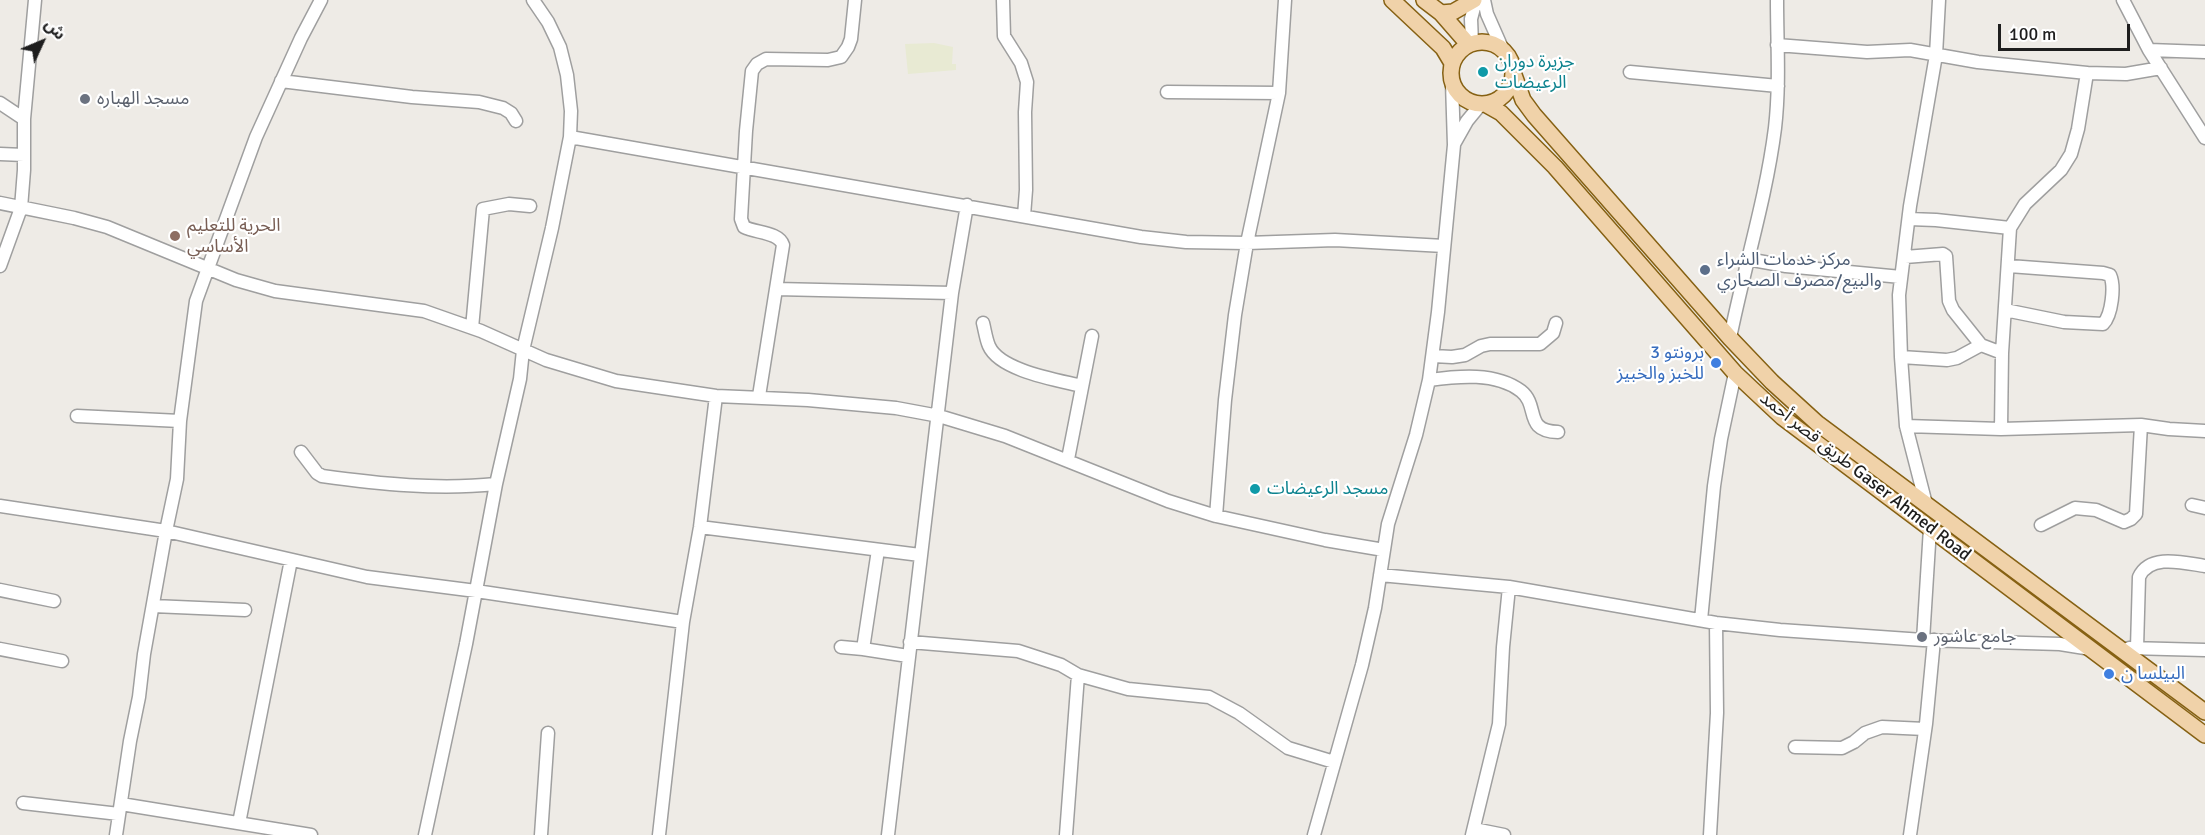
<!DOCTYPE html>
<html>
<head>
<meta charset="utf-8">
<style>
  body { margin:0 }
  #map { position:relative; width:2205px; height:835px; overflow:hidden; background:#eeebe6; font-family:Signika,"Noto Sans Arabic",sans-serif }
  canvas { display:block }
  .north { position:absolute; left:12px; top:12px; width:60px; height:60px; -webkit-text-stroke:4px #fff; paint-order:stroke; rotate:46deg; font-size:16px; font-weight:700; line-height:24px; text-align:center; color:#1e1e1e }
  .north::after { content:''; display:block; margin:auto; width:21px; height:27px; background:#1e1e1e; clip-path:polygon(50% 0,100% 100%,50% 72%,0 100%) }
  .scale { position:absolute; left:1998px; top:24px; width:132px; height:27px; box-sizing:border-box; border:3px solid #1e1e1e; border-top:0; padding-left:8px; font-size:18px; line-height:21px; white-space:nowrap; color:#1e1e1e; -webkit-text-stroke:4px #fff; paint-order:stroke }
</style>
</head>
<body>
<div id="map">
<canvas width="2205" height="835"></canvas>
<div class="north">ش</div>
<div class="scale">100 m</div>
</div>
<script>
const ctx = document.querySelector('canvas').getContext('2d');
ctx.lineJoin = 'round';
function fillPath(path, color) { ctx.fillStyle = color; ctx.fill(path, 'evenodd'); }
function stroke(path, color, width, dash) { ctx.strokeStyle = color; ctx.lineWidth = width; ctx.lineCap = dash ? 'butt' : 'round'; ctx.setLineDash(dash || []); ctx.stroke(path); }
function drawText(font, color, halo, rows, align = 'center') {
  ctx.font = font + ' Signika,"Noto Sans Arabic",sans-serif'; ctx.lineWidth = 4.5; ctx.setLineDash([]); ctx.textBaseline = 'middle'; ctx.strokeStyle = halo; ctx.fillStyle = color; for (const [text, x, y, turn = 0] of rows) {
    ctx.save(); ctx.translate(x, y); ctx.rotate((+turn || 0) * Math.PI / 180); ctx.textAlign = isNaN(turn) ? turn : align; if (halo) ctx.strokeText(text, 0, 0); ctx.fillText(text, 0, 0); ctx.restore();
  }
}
const farmland = new Path2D(`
  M934,43l19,4 -1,17h4v6l-48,4 -3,-30z`);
const minor = new Path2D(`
  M1003,0l1,36 17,27 6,19 -2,30 1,78 -2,26
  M1484,0l3,14 15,34
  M2123,0l26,50 56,88
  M1472,43l-1,-24 5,-19
  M1777,45l90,7 43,-2 68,12 109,11 39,1 35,-6
  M2149,50l56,2
  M1630,72l148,14
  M281,81l131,16 67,5 24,6 8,5 5,8
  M1167,92l112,1
  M0,103l24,16
  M570,137l571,100 45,5 61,1 88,-3 109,6
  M1454,144l13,-23 14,-17
  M0,154l24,1
  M0,203l74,15 33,9 129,53 39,11 149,20 57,20 65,29 70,21 100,15 92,4 88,8 43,8 66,20 163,65 48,15 109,24 59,10
  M1909,219l27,1 74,8
  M1905,257l38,-3 3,2 3,45 4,9 28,35 21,8
  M1747,259l39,7 115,11
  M0,266l21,-58 3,-38v-51l11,-119
  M776,289l176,4
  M2005,310l59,12 39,2c9,-9 12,-38 7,-49l-7,-2 -94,-7
  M983,323c2,8 3,16 6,23 11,25 69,34 93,40
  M472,328l11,-119 26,-5 21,2
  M1730,338c14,-70 36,-139 45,-210 5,-43 2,-85 2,-128
  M1433,356l19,1 13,-2 16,-9 9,-2h50l13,-11 3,-10
  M1901,357l46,3 10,-2 24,-13
  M1429,380c29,-4 67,-8 92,11 19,15 2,40 37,41
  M759,396l24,-151c-4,-13 -27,-12 -39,-18l-3,-8 5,-88 6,-60 5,-7 9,-5 62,1 13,-3 7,-10 3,-8 4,-39
  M77,416l103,5
  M1906,426l95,3 140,-4 28,4 36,2
  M2001,429l1,-76 8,-125 15,-24 36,-34 10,-16 7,-25 9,-56
  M301,452l16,21 5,3c58,8 116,14 174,8
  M1068,459l24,-123
  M1926,504l-20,-78 -5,-69 -2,-62 11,-89 26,-151 3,-55
  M2192,505l13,3
  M0,506l166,25 201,46 109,14 207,31
  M1216,516l9,-116 10,-85 12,-72 32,-150 6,-93
  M2041,525l34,-17 21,2 28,12 7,-3 5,-5 5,-89
  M700,527l220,28
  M878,550l-15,99 45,7
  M1380,575l129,12 207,36 64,7 143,10 137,4 31,5
  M0,590l54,11
  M153,606l92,4
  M1701,620l13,-134 7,-47 14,-66
  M1923,640l7,-112
  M910,642l108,9 43,14 17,10 50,14 81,8 30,16 49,35 46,14
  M841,647l22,2
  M2129,648l76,2
  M2137,648l2,-71c11,-24 45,-14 66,-11
  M0,649l62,12
  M1795,747l47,1 12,-6 11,-9 17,-6 43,2
  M23,803l96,11
  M121,804l190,31
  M239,823l52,-263
  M1474,829l30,6
  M116,835l14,-94 9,-44 5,-43 22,-123 11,-52 3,-58 16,-120 60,-164 45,-99 20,-38
  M425,835l41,-191 30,-160 24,-105 3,-29 29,-122 18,-91 1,-26 -4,-36 -7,-28 -12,-25 -15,-22
  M541,835l7,-102
  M659,835l24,-213 17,-95 16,-131
  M888,835l64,-542 15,-88
  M1066,835l12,-160
  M1314,835l48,-170 13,-57 13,-84 28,-89 13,-55 9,-68 16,-167 -2,-62
  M1472,835l27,-111 4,-77 6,-60
  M1710,835l7,-122 -1,-90
  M1910,835l16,-111 8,-84`);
const major = new Path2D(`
  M1392,0l51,48 9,15
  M1424,0l17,13 27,31
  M1441,13l12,-1 21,-12
  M1451 73a31 31 0 1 1 62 0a31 31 0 1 1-62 0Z
  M1514,75l9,25 11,15 196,223 42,44 45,41 388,289
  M1485,104l16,9 54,54 180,206 47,44 423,318`);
const markers = [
  [1483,72,6,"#0f9aa8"],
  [85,99,6,"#6b7280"],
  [175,236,6,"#8d6e63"],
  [1705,270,6,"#5c6f8a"],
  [1716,363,6,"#3f7fe0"],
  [1255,489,6,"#0f9aa8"],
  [1922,637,6,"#6b7280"],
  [2109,674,6,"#3f7fe0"]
];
const cultureNames = [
  ["جزيرة دوران",1495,62],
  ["الرعيضات",1495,83],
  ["مسجد الرعيضات",1267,489]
];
const worshipNames = [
  ["مسجد الهباره",97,99],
  ["جامع عاشور",1934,637]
];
const educationNames = [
  ["الحرية للتعليم",187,226],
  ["الأساسي",187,247]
];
const serviceNames = [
  ["مركز خدمات الشراء",1717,260],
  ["والبيع/مصرف الصحاري",1717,281]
];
const shopNames = [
  ["برونتو 3",1704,353],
  ["للخبز والخبيز",1704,374],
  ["البيلسا ن",2121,674,"left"]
];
const streetNames = [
  ["طريق قصر أحمد Gaser Ahmed Road",1865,477,38]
];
fillPath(farmland, '#e8ead3');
stroke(minor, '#9f9f9f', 15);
stroke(major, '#866113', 18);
stroke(minor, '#fff', 12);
stroke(major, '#f0d2a9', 15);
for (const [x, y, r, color] of markers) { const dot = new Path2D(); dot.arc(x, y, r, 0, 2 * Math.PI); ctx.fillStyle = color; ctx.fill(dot); stroke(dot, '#fff', 2); }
drawText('18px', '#0d838f', '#fff', cultureNames, 'left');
drawText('18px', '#5b616d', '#fff', worshipNames, 'left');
drawText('18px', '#785e54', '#fff', educationNames, 'left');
drawText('18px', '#4e5e75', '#fff', serviceNames, 'left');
drawText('18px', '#366cbe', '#fff', shopNames, 'right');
drawText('18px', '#1e1e1e', '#fff', streetNames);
</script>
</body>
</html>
